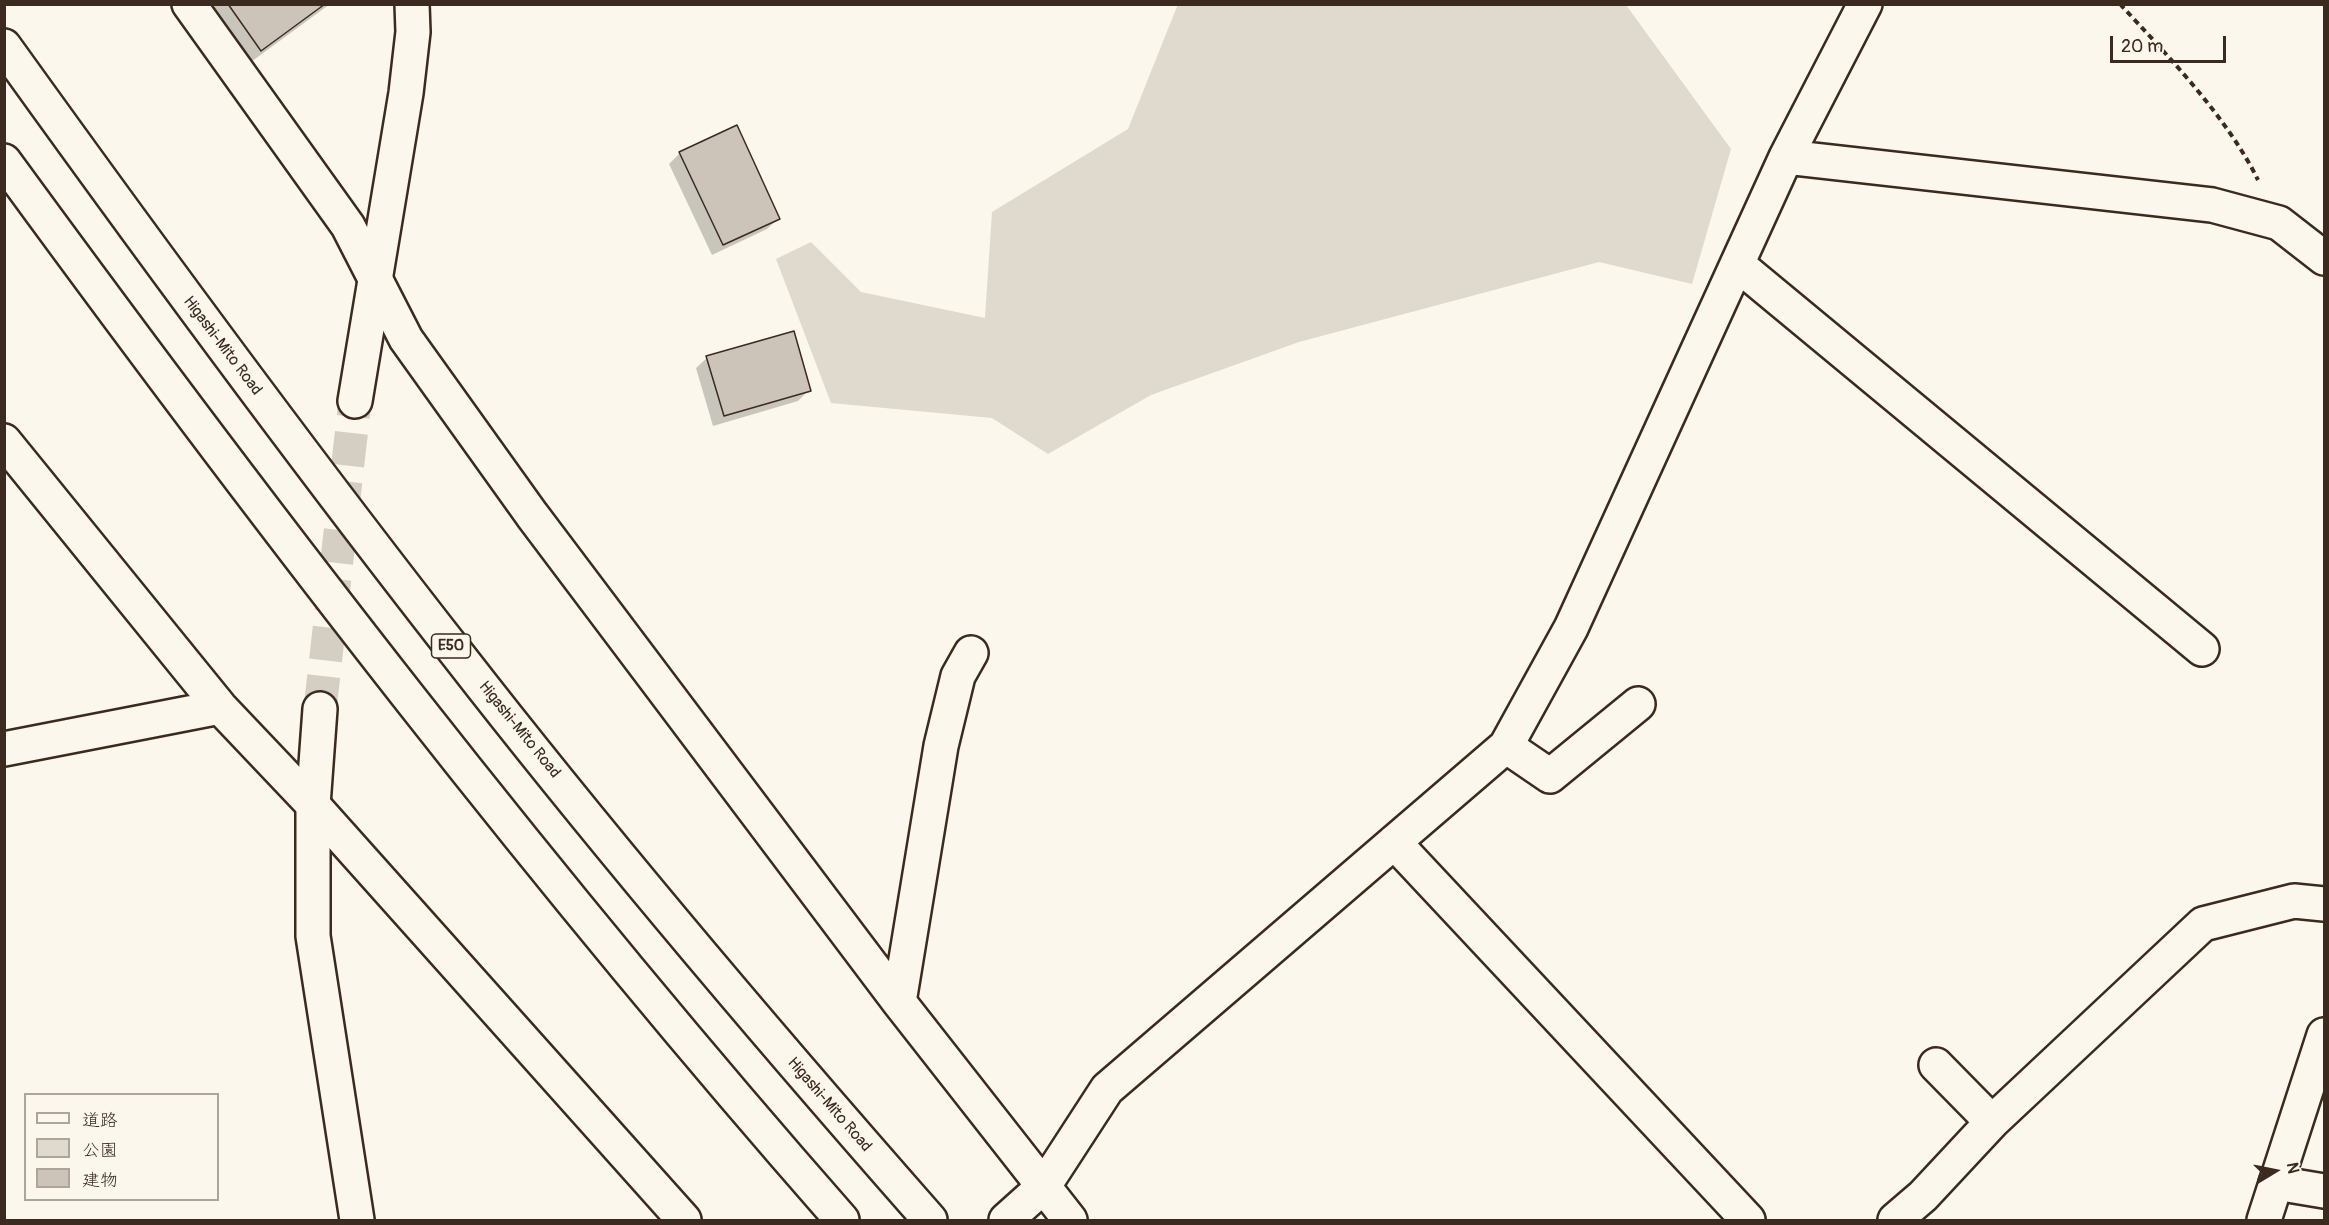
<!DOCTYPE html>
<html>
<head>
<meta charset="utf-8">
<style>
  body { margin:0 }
  #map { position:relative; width:2329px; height:1225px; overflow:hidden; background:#fbf7ec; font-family:Pangolin,"Klee One",sans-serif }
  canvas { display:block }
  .frame { position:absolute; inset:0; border:6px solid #3b2a1e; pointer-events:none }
  .legend { position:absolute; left:24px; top:1093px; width:195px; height:108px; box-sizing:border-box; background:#fbf7ec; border:2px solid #aea59a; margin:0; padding:8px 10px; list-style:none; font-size:18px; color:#3b2a1e }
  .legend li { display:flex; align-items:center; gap:12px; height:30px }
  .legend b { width:30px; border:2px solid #aea59a }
  .north { position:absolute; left:2245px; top:1141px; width:60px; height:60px; -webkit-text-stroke:4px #fbf7ec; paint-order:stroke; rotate:80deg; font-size:16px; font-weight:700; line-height:24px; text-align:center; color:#3b2a1e }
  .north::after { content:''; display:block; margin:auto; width:21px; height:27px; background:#3b2a1e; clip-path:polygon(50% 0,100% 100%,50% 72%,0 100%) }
  .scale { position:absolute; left:2110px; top:36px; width:116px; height:27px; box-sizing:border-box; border:3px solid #3b2a1e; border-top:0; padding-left:8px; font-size:18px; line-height:21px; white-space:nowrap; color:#3b2a1e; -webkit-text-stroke:4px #fbf7ec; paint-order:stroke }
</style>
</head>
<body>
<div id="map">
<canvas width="2329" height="1225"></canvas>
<div class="frame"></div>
<ul class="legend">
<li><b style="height:8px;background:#fbf7ec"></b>道路</li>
<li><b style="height:16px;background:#dfd9ce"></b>公園</li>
<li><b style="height:16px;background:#ccc4b9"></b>建物</li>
</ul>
<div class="north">N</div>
<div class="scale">20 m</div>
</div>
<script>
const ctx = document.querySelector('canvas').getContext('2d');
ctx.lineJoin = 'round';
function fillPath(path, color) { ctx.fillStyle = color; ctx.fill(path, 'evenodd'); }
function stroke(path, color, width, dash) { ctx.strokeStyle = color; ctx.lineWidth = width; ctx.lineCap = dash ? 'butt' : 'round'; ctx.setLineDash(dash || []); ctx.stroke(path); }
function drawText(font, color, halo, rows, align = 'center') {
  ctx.font = font + ' Pangolin,sans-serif'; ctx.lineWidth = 6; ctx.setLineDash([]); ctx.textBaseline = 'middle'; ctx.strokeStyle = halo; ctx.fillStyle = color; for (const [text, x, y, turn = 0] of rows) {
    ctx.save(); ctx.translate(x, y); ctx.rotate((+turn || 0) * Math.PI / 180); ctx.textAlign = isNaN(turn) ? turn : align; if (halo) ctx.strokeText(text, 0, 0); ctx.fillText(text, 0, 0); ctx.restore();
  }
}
const green = new Path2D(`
  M1178,4l448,1 105,144 -39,135 -93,-22 -300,80 -148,53 -103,59 -56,-36 -161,-15 -55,-144 35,-17 50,50 124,26 7,-106 136,-83z`);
const shadow = new Path2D(`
  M193,4h137l-90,66z
  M680,153l98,66 -11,10 -55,26 -43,-91z
  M707,358l102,32 -11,11 -85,25 -17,-58z`);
const building = new Path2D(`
  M228,4h97l-64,47z
  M737,125l43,94 -57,26 -44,-93z
  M794,331l17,60 -87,25 -18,-60z`);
const secondaryTunnel = new Path2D(`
  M320,709l35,-308`);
const path = new Path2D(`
  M2120,4c48,52 107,113 138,176`);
const street = new Path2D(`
  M189,4l159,222 58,113 126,176 367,487 171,218
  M1786,157l426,48 67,18 45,35
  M1737,264l465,385
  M4,441l216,266 93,98 371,415
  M1506,746l44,30 88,-72
  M4,749l216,-42
  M1394,842l354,378
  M899,1002l42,-256 17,-70 13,-23
  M1936,1065l56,57
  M2276,1183l48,8
  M1006,1220l38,-34 63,-97 399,-343 65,-118 215,-471 79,-153
  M1895,1220l28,-24 69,-74 211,-198 91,-23 30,3`);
const secondary = new Path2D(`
  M355,401l51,-308 7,-61 -1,-28
  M320,709l-7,96v131l44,284
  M2264,1220l60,-185`);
const highway = new Path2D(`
  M4,46c148,206 298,410 454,609 150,193 311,382 472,565
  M4,161c266,364 541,721 838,1059`);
const shields = [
  [451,646,39]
];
const shieldNames = [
  ["E50",451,646]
];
const streetNames = [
  ["Higashi-Mito Road",222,346,53],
  ["Higashi-Mito Road",519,730,51],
  ["Higashi-Mito Road",829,1105,49]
];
fillPath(green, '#dfd9ce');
fillPath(shadow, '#0003');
fillPath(building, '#ccc4b9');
stroke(building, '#3b2a1e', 1.5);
stroke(secondaryTunnel, '#d5cec3', 33, [33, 16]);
stroke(street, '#3b2a1e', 38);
stroke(secondary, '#3b2a1e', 38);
stroke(highway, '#3b2a1e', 38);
stroke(path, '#3b2a1e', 4, [6, 4.5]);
stroke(street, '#fbf7ec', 33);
stroke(secondary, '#fbf7ec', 33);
stroke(highway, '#fbf7ec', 33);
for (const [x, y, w] of shields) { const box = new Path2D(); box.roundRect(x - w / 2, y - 12, w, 24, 4.5); ctx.fillStyle = '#fbf7ec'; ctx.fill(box); stroke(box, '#3b2a1e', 1.5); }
drawText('bold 15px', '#3b2a1e', null, shieldNames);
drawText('16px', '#3b2a1e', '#fbf7ec', streetNames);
</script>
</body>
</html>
